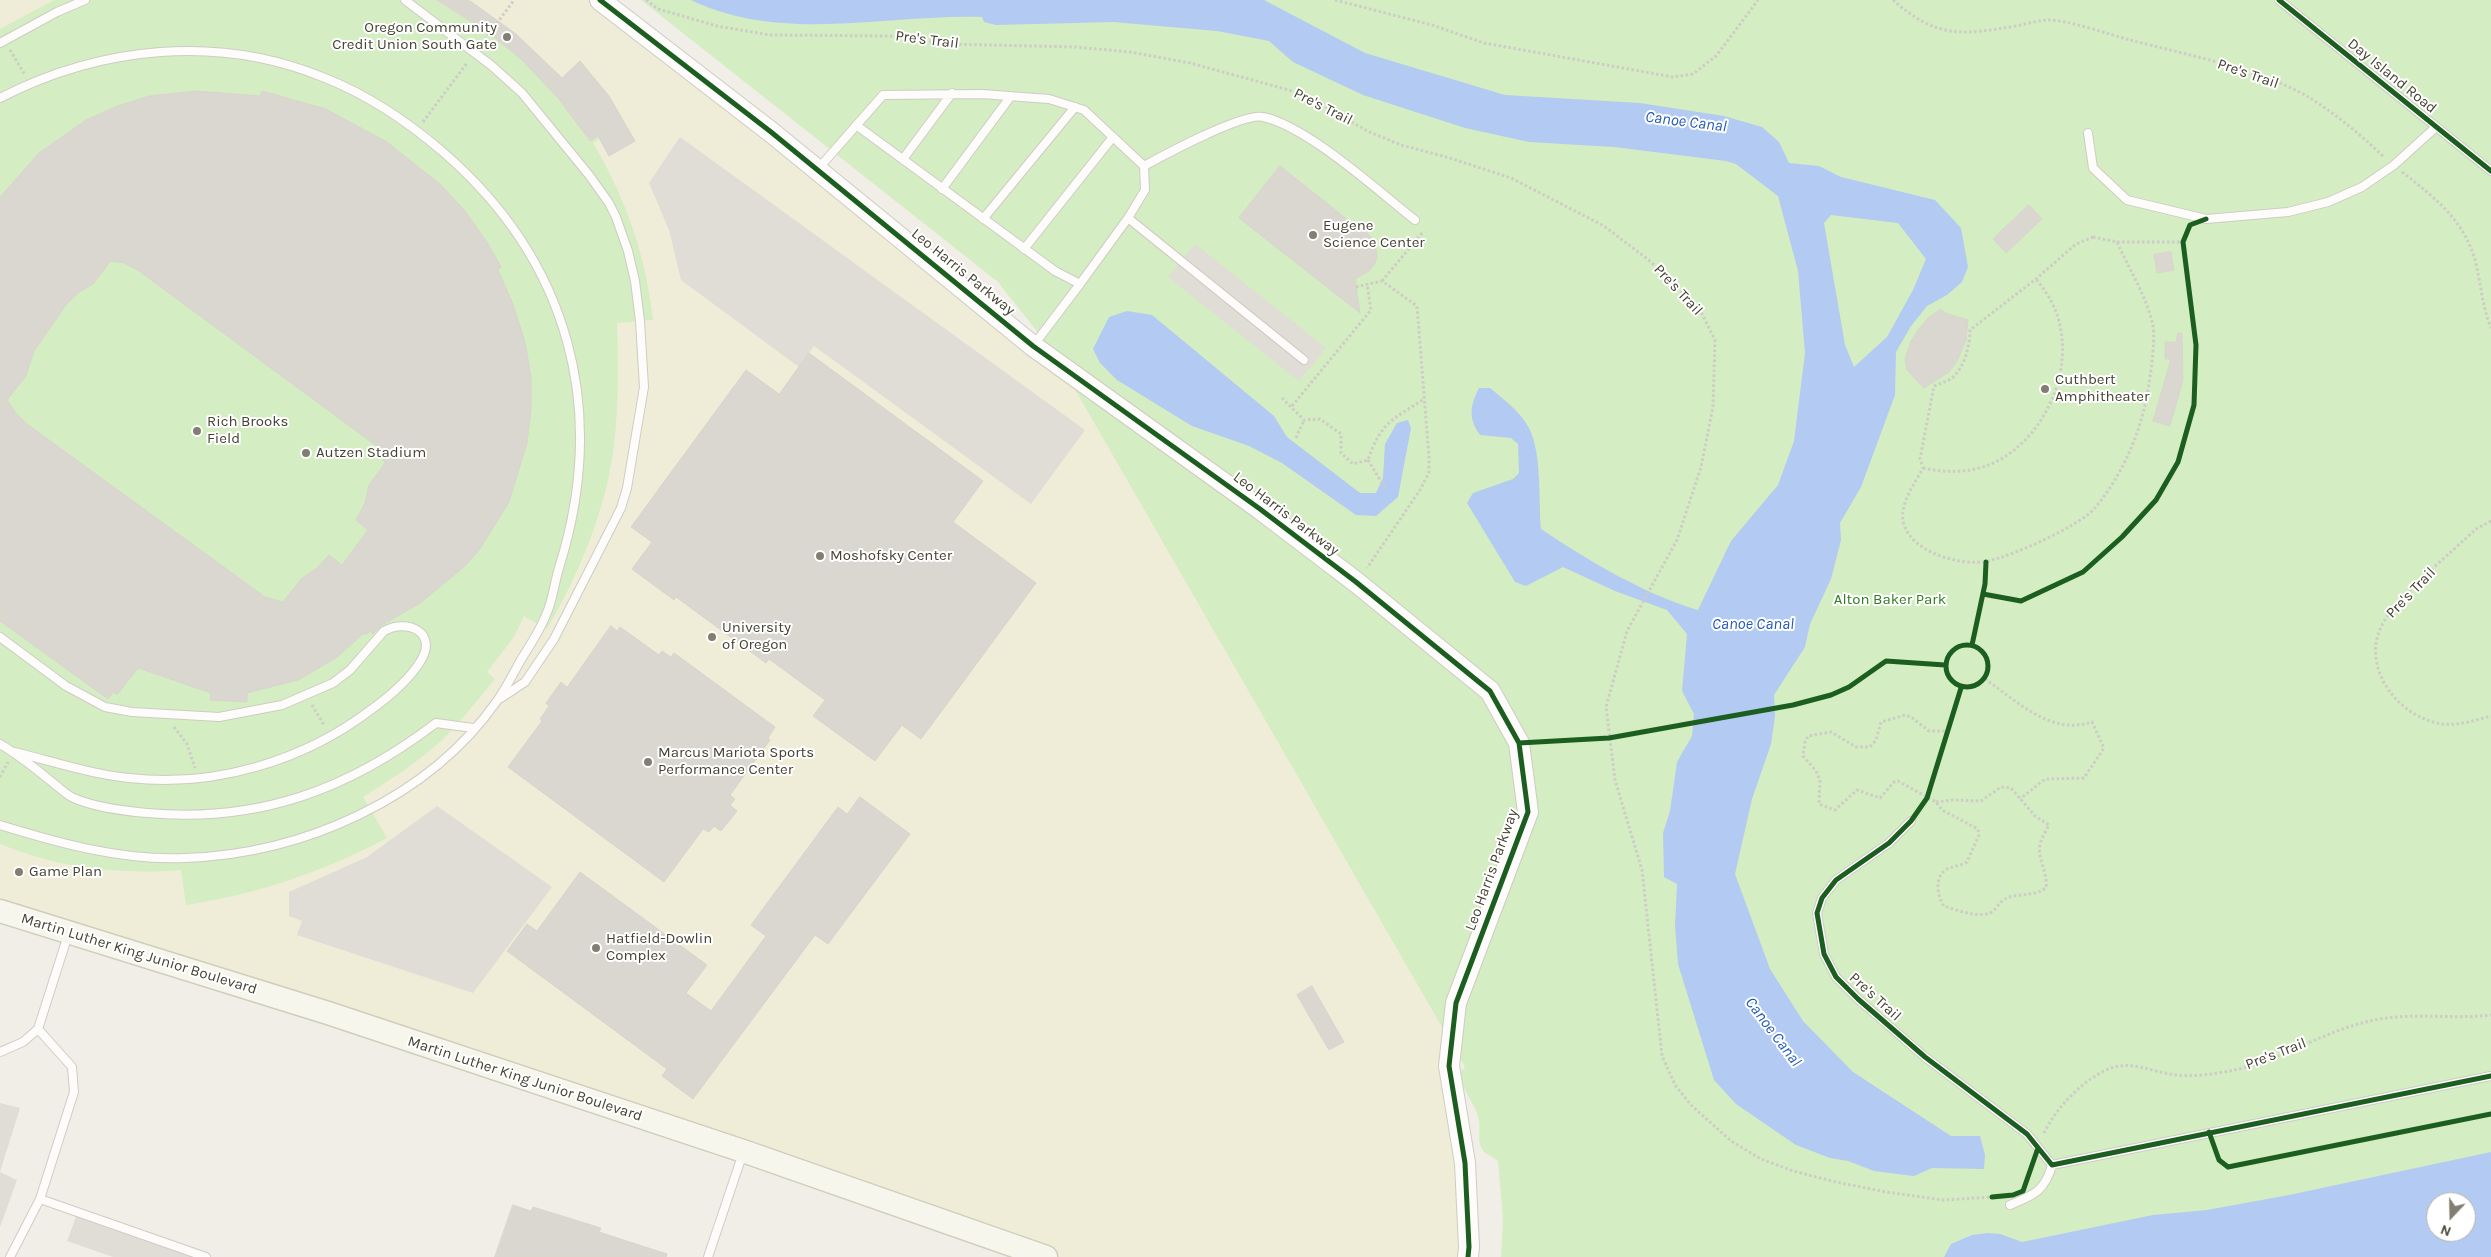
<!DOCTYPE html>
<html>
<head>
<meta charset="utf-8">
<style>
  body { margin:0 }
  #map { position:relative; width:2491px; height:1257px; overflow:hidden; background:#f0eee6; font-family:Karla,sans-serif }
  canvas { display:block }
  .north { position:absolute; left:2426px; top:1192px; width:50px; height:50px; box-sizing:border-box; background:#fff; border:1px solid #b5b3ad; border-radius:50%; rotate:201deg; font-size:14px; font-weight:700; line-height:20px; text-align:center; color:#464233 }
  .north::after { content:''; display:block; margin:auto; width:18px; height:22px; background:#827e72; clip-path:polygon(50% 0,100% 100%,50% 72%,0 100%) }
</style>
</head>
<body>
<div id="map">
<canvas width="2491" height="1257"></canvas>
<div class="north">N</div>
</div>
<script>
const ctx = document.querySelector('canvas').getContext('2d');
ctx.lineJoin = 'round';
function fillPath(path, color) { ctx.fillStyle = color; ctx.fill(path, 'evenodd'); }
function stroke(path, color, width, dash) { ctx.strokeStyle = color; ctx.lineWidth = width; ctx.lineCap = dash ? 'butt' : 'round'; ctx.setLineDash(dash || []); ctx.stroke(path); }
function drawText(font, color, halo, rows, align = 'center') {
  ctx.font = font + ' Karla,sans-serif'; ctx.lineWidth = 4; ctx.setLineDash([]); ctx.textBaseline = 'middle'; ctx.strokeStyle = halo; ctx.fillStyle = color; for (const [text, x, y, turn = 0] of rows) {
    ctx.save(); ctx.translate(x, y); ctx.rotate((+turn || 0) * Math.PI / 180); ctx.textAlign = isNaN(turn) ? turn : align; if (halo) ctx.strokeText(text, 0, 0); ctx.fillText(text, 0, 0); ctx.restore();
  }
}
const education = new Path2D(`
  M0,0h600l890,691 -41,375 19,191h-422l-1046,-346z`);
const green = new Path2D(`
  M54,0h382l53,33 32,26 37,39 31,43 9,-5 1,3 -6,4c33,56 53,113 60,177l-36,3c1,41 2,81 -3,121 -7,64 -35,130 -67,185l-23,-13 -10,21 -27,35 8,7c-17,20 -34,43 -53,61 -24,22 -52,40 -79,57l24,41c-64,34 -130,56 -201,67l-5,-35c-63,5 -122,-2 -181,-26v-815z
  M641,0h1850v1257h-990l2,-38 -5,-58c-4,-3 -10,-6 -14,-9 -8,-10 -3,-20 -5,-31 -1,-13 -17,-31 -20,-47l6,-7 -411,-714 -56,-71zM2436,1202h30v30h-30z`);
const parking = new Path2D(`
  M680,137l405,293 -54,74 -217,-158 -15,21 -118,-87 -12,-50 -20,-47z
  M1195,244l131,104 -27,33 -131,-104z
  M437,806l115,81 -79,106 -176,-58 5,-14 -13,-5v-24l78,-35z
  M0,1103l20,5 -20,64 17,8 -17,47z
  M77,1214l124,43h-88l-46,-16z`);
const water = new Path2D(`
  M691,0h573l101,53 140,42 135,8 84,13 38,11 17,15 10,21 30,3 22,11 94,23 26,28 7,39 -6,15 -15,13 -20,11 -16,20 -15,26 -1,43 -34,92 -21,36 1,17 -10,39 -21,45 -5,23 -31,48 1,21 -4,28 -19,55 -17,75 35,95 33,52 50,51 98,64h29l5,19 -1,14 -52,-1 -18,8 -40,-5 -26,-10 -18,-3 -34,-13 -60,-41 -22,-24 -36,-116 -3,-38 2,-42 -13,-7 -1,-44 7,-22 7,-49 15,-26 2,-22 -12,-23 5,-57 -20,-24 -52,-19 -52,-24 -37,19 -11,-4 -48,-79 6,-10 40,-14 6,-6 -1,-29 -7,-6 -31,-3c-12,-17 -10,-29 -1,-47h11c13,11 27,21 36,35 17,25 12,75 15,106 48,32 101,64 157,81l33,-69 47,-56 16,-44 11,-88 -7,-82 -20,-75 -42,-32 -10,-3 -112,-14 -85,-5 -64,-14 -102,-33 -70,-33 -24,-21 -52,-10 -104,-9 -117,3 -12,-3 -2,-5c-96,-3 -200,27 -291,-17zM1831,215l67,8 28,36 -13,31 -26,47 -33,30 -9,-22 -21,-122z
  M1127,311l25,4 122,101 13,21 73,56h16l7,-15 2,-34 12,-21 11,-3 3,8 -13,69 -22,19 -20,-1 -74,-52 -33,-17 -57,-20 -75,-46 -17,-17 -7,-14 16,-32z
  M2491,1152v105h-547l7,-13 21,-9 16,-2 12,1 22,8 131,-27 54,-5 82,-15zM2436,1202h30v30h-30z`);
const building = new Path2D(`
  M437,0h31l5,3 43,31 46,44 18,-17 29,35 26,45 -26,15 -11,-20 -8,5 -32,-43 -37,-39 -32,-26z
  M197,91l63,5 2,-5 64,18 61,33 54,43 24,26 22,31 14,25 -3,3 15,34 12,38 6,35v33l-4,33 -18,59 -29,47 -16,18 -45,37 -37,21 -9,9 -3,-3 -4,4 -2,-2 -28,25 -38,22 -51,13v9l-37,-2 1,-7 -73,-25 -21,27 -4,-3 -5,7 -108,-78v-424l39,-44 47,-33 31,-14 33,-10zM111,261l13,2 15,8 239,176 7,16 -16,22 -4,18 -9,17 12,10 -26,35 -13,-10 -13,14 -15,10 -18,23 -18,-5 -238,-173 -12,-12 -8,-12 19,-24 8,-25 32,-46 12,-12 15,-9z
  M1280,166l68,54 1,5 14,4 12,12 2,16 -3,8 -5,6 -14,8 5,34 -121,-95z
  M2029,205l13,14 -36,34 -13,-14z
  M2171,252l3,18 -17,3 -3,-18z
  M1941,309l4,4 23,7 -2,20 -9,21 -8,11 -25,16 -17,-18 -2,-11 6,-18 8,-12 8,-10z
  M2178,333h4l1,47 -13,46 -17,-5 18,-62h-6v-17h11z
  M809,353l174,128 -30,41 83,61 -115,156 -19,-14 -27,36 -62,-45 12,-16 -56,-41 -3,4 -90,-66 -2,3 -42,-31 20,-27 -21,-15 115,-157 33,24z
  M611,626l6,5 3,-4 39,28 3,-4 9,6 3,-4 101,74 -7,11 2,2 -40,55 5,4 -5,6 7,6 -16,20 -7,-5 -5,6 -6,-3 -39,53 -156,-115 34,-46 -2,-2 9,-13 -3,-3 15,-21 6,5z
  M860,797l50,37 -82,110 -13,-9 -122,164 -31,-23 5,-7 -160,-118 20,-27 10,7 43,-59 127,93 -21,28 25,18 55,-75 -15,-11 87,-118 9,7z
  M1312,986l32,56 -15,8 -32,-55z
  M513,1205l18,6 2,-4 68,21 -2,4 68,22 -1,3h-171z`);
const path = new Path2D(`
  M646,0l12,9 59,17 53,9 120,1 54,8 132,3 54,5 60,11 99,27 32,14 46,27 34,14 49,13 61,20 93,48 46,35 50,49 15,30 -2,67 -12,60 -24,73 -50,91 -21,76 9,73 27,90 20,186 13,29 16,20 40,36 30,18 32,12 43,11 50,10 57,8 49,-3
  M1335,0l97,25 52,18 189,34 20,-3 23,-18 42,-56
  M1893,0c44,39 69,35 123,26 11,-2 23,-6 33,-6 19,0 62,15 81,20 54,14 134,30 180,58 27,17 51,37 74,59
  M482,44l32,-44
  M10,50l15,25
  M423,122l44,-59
  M2402,172c32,25 62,48 73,88 6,23 7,46 16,68
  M2093,237l24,5c12,27 30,55 36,84 3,16 -4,62 -8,79 -8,36 -27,77 -52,105 -16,17 -81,46 -105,51 -27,6 -79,-9 -85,-40 -3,-18 12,-38 20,-53l-3,-9 14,-73c5,-2 10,-4 15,-6 15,-9 21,-34 21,-50l66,-51 40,-35z
  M2117,242h66
  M1382,281l41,-49
  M1356,287l26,-6 35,25 12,151v15l-9,18 -53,78
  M1282,398l22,22 16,-1 21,15v19l12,11 15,-4c13,-38 24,-40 56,-61
  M1292,406l79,-96 -4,-26
  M1296,438l8,-18
  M1368,460l17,28
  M1923,468c19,4 37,5 56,0 57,-15 94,-87 81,-142 -3,-18 -13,-33 -24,-47
  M2491,521l-15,8c-25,24 -81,69 -95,98 -20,43 19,91 61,97 16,2 34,-4 49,-8
  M1985,679c32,22 66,57 107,43l12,26 -20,30 -39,1 -25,20
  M312,705l12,20
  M174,727l13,17 8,24
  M0,777l8,-15
  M1936,802l17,-2 28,1 20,-14 10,1 24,28 14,9c-3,6 -7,12 -9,19 -3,15 8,28 6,44 -15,10 -28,4 -41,11 -6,3 -9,11 -15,14 -13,5 -34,-3 -46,-7 -7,-10 -10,-30 3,-37 6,-3 14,-3 20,-7l12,-27 -1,-6 -36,-19 -6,-8 -38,-21 -4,1 -14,16 -23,-8 -22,20 -16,-6 1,-24 -4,-9 -13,-15 2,-14 3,-6 23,-4 25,15h14l6,-7 5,-18 24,-7 6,2 18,14h20
  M2044,1133c12,-25 40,-55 67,-65 21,-7 39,3 59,6 20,4 45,0 64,-4 46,-9 86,-37 132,-48 41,-11 84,-2 125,-7`);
const service = new Path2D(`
  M405,0l87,66 30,27 67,82 20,28 7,14 12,34 7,30 5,40 4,66 -17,101 -6,20 -67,131 -29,43 -24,16
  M2279,0l212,171
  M0,43l57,-31 28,-12
  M0,98c101,-52 219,-64 325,-20 43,17 83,44 118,74 126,109 166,257 116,416 -5,16 -6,32 -13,47 -6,15 -15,29 -24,43 -8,14 -15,29 -25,43 -69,98 -194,153 -312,157 -63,3 -126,-15 -185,-33
  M2088,133l5,35 34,32 79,19 82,-7 40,-10 34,-15 32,-22 42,-38
  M903,159l49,-66
  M1144,166c20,-11 100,-54 119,-49 44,9 115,74 152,103
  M818,169l65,-74 99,-1 67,5 35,11 60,56 1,24 -17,28 -48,66 -25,-13 -199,-146
  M942,189l69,-93
  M1128,218l176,142
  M983,219l92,-112
  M1024,249l89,-112
  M1033,346l47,-62
  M0,637l66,49 39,21 27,5 87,5 63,-12 51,-22 17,-13 34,-39c24,-13 55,2 36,31 -12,19 -30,34 -48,47 -68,52 -158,79 -243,69 -39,-4 -77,-17 -115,-26
  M0,744c19,11 35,24 52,38 8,6 15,14 24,17 22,9 48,12 71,14 111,10 201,-23 289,-90l37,5
  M1911,821l-22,22 -53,37 -14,18 -5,15 7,41 12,23 22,22 67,58 102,77 25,31
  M0,1052l23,-10 15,-13 30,-94
  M2052,1165l439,-89
  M40,1199l166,58
  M2010,1205c24,-10 35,-14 42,-40
  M10,1257l30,-58 34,-107 -2,-25 -34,-38
  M708,1257l35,-104`);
const tertiary = new Path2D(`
  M600,0l171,132 262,214 227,163 96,73 134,109 29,52 9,69 -72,191 -7,63 16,97 4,84 -1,10`);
const secondary = new Path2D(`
  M0,911l328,102 415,138 303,106`);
const cycleway = new Path2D(`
  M600,0l171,132 262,214 227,163 96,73 134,109 29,52 9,69 -72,191 -7,63 16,97 4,84 -1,10
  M2279,0l212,171
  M1983,594l38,7 62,-29 39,-35 34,-37 22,-38 16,-57 2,-60 -13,-103 7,-17 16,-6
  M1946 666a21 21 0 1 1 42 0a21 21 0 1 1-42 0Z
  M1972,645l13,-61 1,-22
  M1961,688l-34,110 -16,23 -22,22 -53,37 -14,18 -5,15 7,41 12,23 22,22 67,58 102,77 25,31 439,-89
  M1519,743l90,-5 184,-33 38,-10 18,-8 37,-26 59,4
  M2209,1132l10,28 9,7 263,-53
  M1992,1197l21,-2 10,-4 15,-43`);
const markers = [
  [507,37,5,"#827e72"],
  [1313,235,5,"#827e72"],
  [2045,389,5,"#827e72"],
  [197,431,5,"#827e72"],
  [306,453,5,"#827e72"],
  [820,556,5,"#827e72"],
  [712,637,5,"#827e72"],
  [648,762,5,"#827e72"],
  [19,872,5,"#827e72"],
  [596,948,5,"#827e72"]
];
const poiNames = [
  ["Oregon Community",497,28,"right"],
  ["Credit Union South Gate",497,45,"right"],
  ["Eugene",1323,226],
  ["Science Center",1323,243],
  ["Cuthbert",2055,380],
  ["Amphitheater",2055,397],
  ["Rich Brooks",207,422],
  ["Field",207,439],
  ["Autzen Stadium",316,453],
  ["Moshofsky Center",830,556],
  ["University",722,628],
  ["of Oregon",722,645],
  ["Marcus Mariota Sports",658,753],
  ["Performance Center",658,770],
  ["Game Plan",29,872],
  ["Hatfield-Dowlin",606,939],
  ["Complex",606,956]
];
const streetNames = [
  ["Pre's Trail",927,40,7],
  ["Pre's Trail",2248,74,19],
  ["Day Island Road",2392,76,39],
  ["Pre's Trail",1323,107,27],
  ["Leo Harris Parkway",963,272,39],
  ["Pre's Trail",1678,290,47],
  ["Leo Harris Parkway",1286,514,37],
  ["Pre's Trail",2411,593,-46],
  ["Leo Harris Parkway",1492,870,-70],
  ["Martin Luther King Junior Boulevard",139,954,17],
  ["Pre's Trail",1875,997,42],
  ["Pre's Trail",2276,1054,-21],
  ["Martin Luther King Junior Boulevard",525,1079,18]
];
const parkNames = [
  ["Alton Baker Park",1890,600]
];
const waterNames = [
  ["Canoe Canal",1686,122,7],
  ["Canoe Canal",1753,624],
  ["Canoe Canal",1773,1032,53]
];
fillPath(education, '#efedd7');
fillPath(green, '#d4edc3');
fillPath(parking, '#dfddd6');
fillPath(water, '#b3caf2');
fillPath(building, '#d9d7cf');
stroke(building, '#d8d6cc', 1);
stroke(service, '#ceccc4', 10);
stroke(tertiary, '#ceccc4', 22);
stroke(secondary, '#cfcebd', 25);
stroke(path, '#ceccc6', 3, [2.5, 2.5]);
stroke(service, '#fdfcfb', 8);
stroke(tertiary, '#fdfcfb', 20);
stroke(secondary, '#f6f6ed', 22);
stroke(cycleway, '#1b5e20', 5);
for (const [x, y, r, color] of markers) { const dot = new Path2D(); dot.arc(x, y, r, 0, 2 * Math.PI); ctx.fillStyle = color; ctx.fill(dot); stroke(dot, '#fff', 2); }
drawText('15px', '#464233', '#fff', poiNames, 'left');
drawText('15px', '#464233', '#fff', streetNames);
drawText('15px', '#2f7c21', '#fff', parkNames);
drawText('italic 16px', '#2359bb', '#fff', waterNames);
</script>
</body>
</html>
